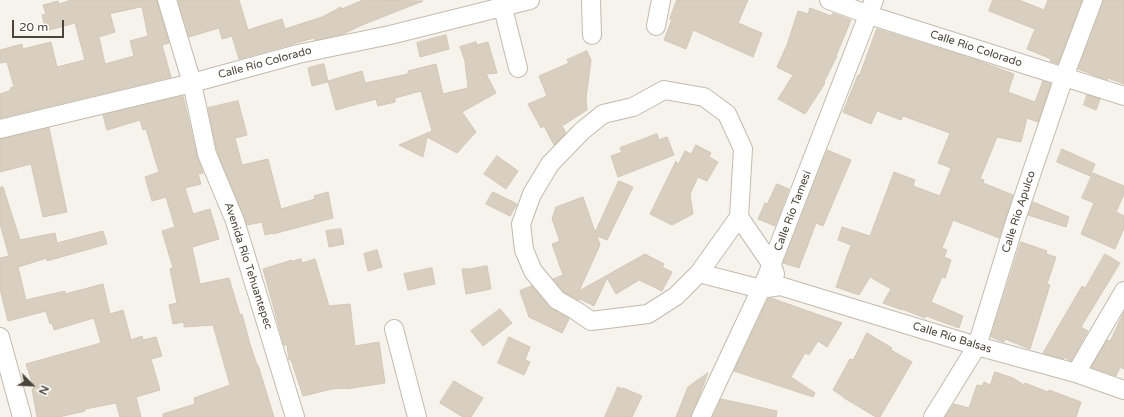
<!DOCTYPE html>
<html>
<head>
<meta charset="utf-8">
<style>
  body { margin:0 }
  #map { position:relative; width:1124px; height:417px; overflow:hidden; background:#f6f3ec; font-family:"Varela Round",sans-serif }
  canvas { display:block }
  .north { position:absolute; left:12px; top:365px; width:40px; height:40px; -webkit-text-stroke:3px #fff; paint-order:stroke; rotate:114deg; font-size:11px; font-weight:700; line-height:16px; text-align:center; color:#4b4439 }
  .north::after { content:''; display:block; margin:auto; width:14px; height:18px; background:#4b4439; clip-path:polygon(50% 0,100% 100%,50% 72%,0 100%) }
  .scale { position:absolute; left:12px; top:20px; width:52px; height:18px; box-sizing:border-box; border:2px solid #4b4439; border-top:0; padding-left:5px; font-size:12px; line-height:14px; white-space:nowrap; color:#4b4439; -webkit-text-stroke:3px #fff; paint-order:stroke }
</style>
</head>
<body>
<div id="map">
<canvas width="1124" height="417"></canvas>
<div class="north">N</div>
<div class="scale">20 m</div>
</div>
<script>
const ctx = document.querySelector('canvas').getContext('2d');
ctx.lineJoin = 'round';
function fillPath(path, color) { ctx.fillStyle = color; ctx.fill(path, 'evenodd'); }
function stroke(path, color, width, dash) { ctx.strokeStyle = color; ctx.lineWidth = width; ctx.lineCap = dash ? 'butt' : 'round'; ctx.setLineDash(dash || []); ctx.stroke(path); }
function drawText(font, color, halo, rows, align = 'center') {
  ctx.font = font + ' "Varela Round",sans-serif'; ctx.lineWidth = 4; ctx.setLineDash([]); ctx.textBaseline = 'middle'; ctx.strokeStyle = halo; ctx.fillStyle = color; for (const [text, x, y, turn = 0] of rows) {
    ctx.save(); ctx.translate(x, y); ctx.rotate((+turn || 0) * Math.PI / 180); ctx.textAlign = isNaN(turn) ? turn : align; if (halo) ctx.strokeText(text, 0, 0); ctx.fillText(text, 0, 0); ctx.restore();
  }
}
const building = new Path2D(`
  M71,0h86l12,43 -7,2 9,32 -171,41v-24l11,-4 -1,-2 4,-1 -7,-25 -7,1v-13l22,-6 1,5 28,-7 6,25 28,-7 -10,-37 -29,8 -4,-16 4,-1 -3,-9 15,-4 1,3zM142,7l6,29 -18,5 4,15 -29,8 -6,-27 16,-5 -5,-18z
  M178,0h61l9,30 34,-11 3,10 37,-12 19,-10 1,2 21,-9 60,1 -61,24 -19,9 -28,6 -1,-2 -75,21 -7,-23 -10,3 -3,-11 -30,9z
  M677,0h71l-10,23 24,10 -9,24 -60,-27 -7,19 -22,-9 8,-21h-2z
  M993,0h26l25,10 4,-10h34l-24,64 -8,-3 1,-2 -24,-10 8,-20 -46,-18z
  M1103,0h21v84l-16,-6 -1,2 -29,-11z
  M810,8l21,8 2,-3 18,7 -15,36h1l-13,26 1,1 -20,31 -27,-15 15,-24 -16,-8 10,-22 11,-34 10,3z
  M877,29l102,32 35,13 -6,18 27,10 8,-21 8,3 -13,38 -11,-4 -6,24 -24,-5 -17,42 4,1 -1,3 30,12 -14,43 -46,-18 -11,28 5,2 -3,7 7,3 -6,18 -3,-1 -11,25 32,14 -4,12 -33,-12 -1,2 -23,-9v1l-19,-7 8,-14 -21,-12 -11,18 -23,-8 15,-42 -13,-5 4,-13 28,9 24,-64 21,8 -2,6 27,10 11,-28 -13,-5 12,-30 -47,-17 -2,4 -24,-9 -6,13 -28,-12 15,-37 1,1z
  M446,35l3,14 -29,8 -3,-14z
  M476,42l1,3 11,-3 9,31 -11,1 10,19 -34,19 14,20 -19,21 -30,-16 -4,20 -24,-12 33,-14 -11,-40 -26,7v4l-17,4 -2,-7 -40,11 -8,-29 34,-10 3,12 43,-9v-3l28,-7 7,30 25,-6 -3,-27 -5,-14z
  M587,51l4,9 -5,38 1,12 -25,16 4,7 -12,12 -10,-19 -3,2 -13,-24 19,-8 -8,-20 30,-13 -2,-3z
  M324,64l4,18 -16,4 -4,-18z
  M1087,95l13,4 -4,11 -12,-5z
  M183,96l14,60 6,17 -5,1 3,10 -16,4 8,26 17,-5 9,30 -27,8 8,37 29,-6 11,37 2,-1 8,30 7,21h1l16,52h-111v-3l32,-10 -1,-6 36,-13 -17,-60 -29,2v-5l-11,2 -4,-19 8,-2 -7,-34 3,-1 -11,-37 13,-4 -9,-30 -14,4 -7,-24 14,-5 -13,-43 -3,1 -3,-10 -33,10 -4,-15z
  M238,101l9,34 -12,3 7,27 26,-6 13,50 34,-10 -1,-3 14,-4 5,26 -60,16v-1l-8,2 -3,-13 -15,3 -30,-74 -9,-43z
  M49,128l18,84 -24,5 -12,-53 -31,8v-33z
  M657,134l2,6 8,-3 7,18 -56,22 -7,-21 11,-4 -2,-4z
  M696,145l15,8 -2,4 9,5 -11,19 -9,-4 -8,17 3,20 -21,11 -22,-11 26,-53 2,4 7,-14 6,3z
  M1062,149l33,15 -5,12 -33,-14z
  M827,150l24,10 -28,66 -7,-3 -17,45 -16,-5z
  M497,156l21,15 -12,18 -22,-15z
  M1093,173l31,13v8l-8,18 8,4v12l-9,21 -34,-15 13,-31 -12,-5z
  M619,181l14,6 -26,53 -10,-4 3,9 -21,46 66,-37 19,10 -2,3 10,5 -10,19 -23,-11 -23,14 -9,-16 -13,28 -14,-7 -1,1 -15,-8 -11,-13 10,-4 -11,-31 8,-3 -8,-22 4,-12 27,-10 12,35z
  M777,184l12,5 -14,37 -17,-7 7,-16 2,1z
  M3,187l17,53 35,-7 2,10 46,-12 4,13 -60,17v-3l-29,9 8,33 39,-9v3l38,-10 7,30 13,-4 8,30 11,-4 1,4 13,-3 6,19 -11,3 9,31 -24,7 5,20h-21l-4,-14 -31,6v2l-26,6h-22l-5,-28 2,-1 -8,-24 75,-21 -7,-25 -40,12 -2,-7 -2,1 -4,-13 -38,10 -8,-32v-31l9,-2 -9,-32v-36z
  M493,192l24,12 -7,12 -24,-12z
  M1033,202l36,15 -3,10 -38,-12z
  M341,229l3,15 -15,3 -3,-16z
  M1021,242l26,9 -1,3 10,3 -9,27 3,1 -20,64 -25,-10 -1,3 -13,-5z
  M377,250l5,17 -14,4 -4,-17z
  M1105,254l15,9 -39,64 7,4 -17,30 -7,-4 -1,2 -20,-6 39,-67 3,2z
  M301,259l1,4 13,-4 14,47 21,-2 5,42 24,-4 6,41 -39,6v-1l-14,1 -29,7 -12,-36h-2l-2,-15h-3l-21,-76 29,-9v1z
  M487,266l4,23 -25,5 -4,-25h7z
  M432,268l3,16 -27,6 -4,-16z
  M532,286l17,21 20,12 -7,14 -33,-16 -9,-26z
  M771,298l71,25 -15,24 -9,-6 -9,14 -4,-2 -14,24 24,16 -2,4 -79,-26 34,-72z
  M500,309l12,14 -29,23 -12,-15z
  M1124,312v57l-4,-2 -4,9 -25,-9 16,-27 3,1z
  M867,333l25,15 -1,2 21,12 -32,55h-4l-32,-19v-1l-11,-7 17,-31 3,1z
  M509,337l21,10 -5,13 5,2 -6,13 -26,-12z
  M995,372l18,6 11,7 1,-2 23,9 1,-2 32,12 -5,15h-131l9,-13 15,4 8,-23 5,1 2,-4 6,3z
  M708,373l-17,44h-15l12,-30z
  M454,381l29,17 -12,19h-8l-23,-14z
  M618,387l4,2 1,-1 19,8 -10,21h-27z
  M721,399l56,12 -1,6h-63z`);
const street = new Path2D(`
  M167,0l25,83 15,71 28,67 60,196
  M501,0l17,68
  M591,0l1,35
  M829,0l40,15 255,81
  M656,26l5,-26
  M664,90l40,7 23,17 16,35 -4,68 -40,56 -23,23 -28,18 -57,7 -16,-11 -18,-10 -24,-29 -9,-21 -3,-26 11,-30 18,-30 32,-33 21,-17 30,-7z
  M0,129l192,-46 106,-29 92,-19 140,-35
  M739,217l33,48 3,9
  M699,273l62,16 19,-3 197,60 99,27 48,17
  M394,329l23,88
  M0,337l22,80
  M1076,373l48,-82
  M701,417l66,-141 107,-276
  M933,417l44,-71 38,-124 49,-145 29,-77`);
const streetNames = [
  ["Calle Río Colorado",976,49,18],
  ["Calle Río Colorado",265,63,-15],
  ["Calle Río Tamesí",793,211,-69],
  ["Calle Río Apulco",1019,212,-72],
  ["Avenida Río Tehuantepec",248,266,72],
  ["Calle Río Balsas",952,338,17]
];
fillPath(building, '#d8cfc1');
stroke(building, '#d3c7b4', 1);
stroke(street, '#c2bbae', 20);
stroke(street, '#fff', 18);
drawText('11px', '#4b4439', '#fff', streetNames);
</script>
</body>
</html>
